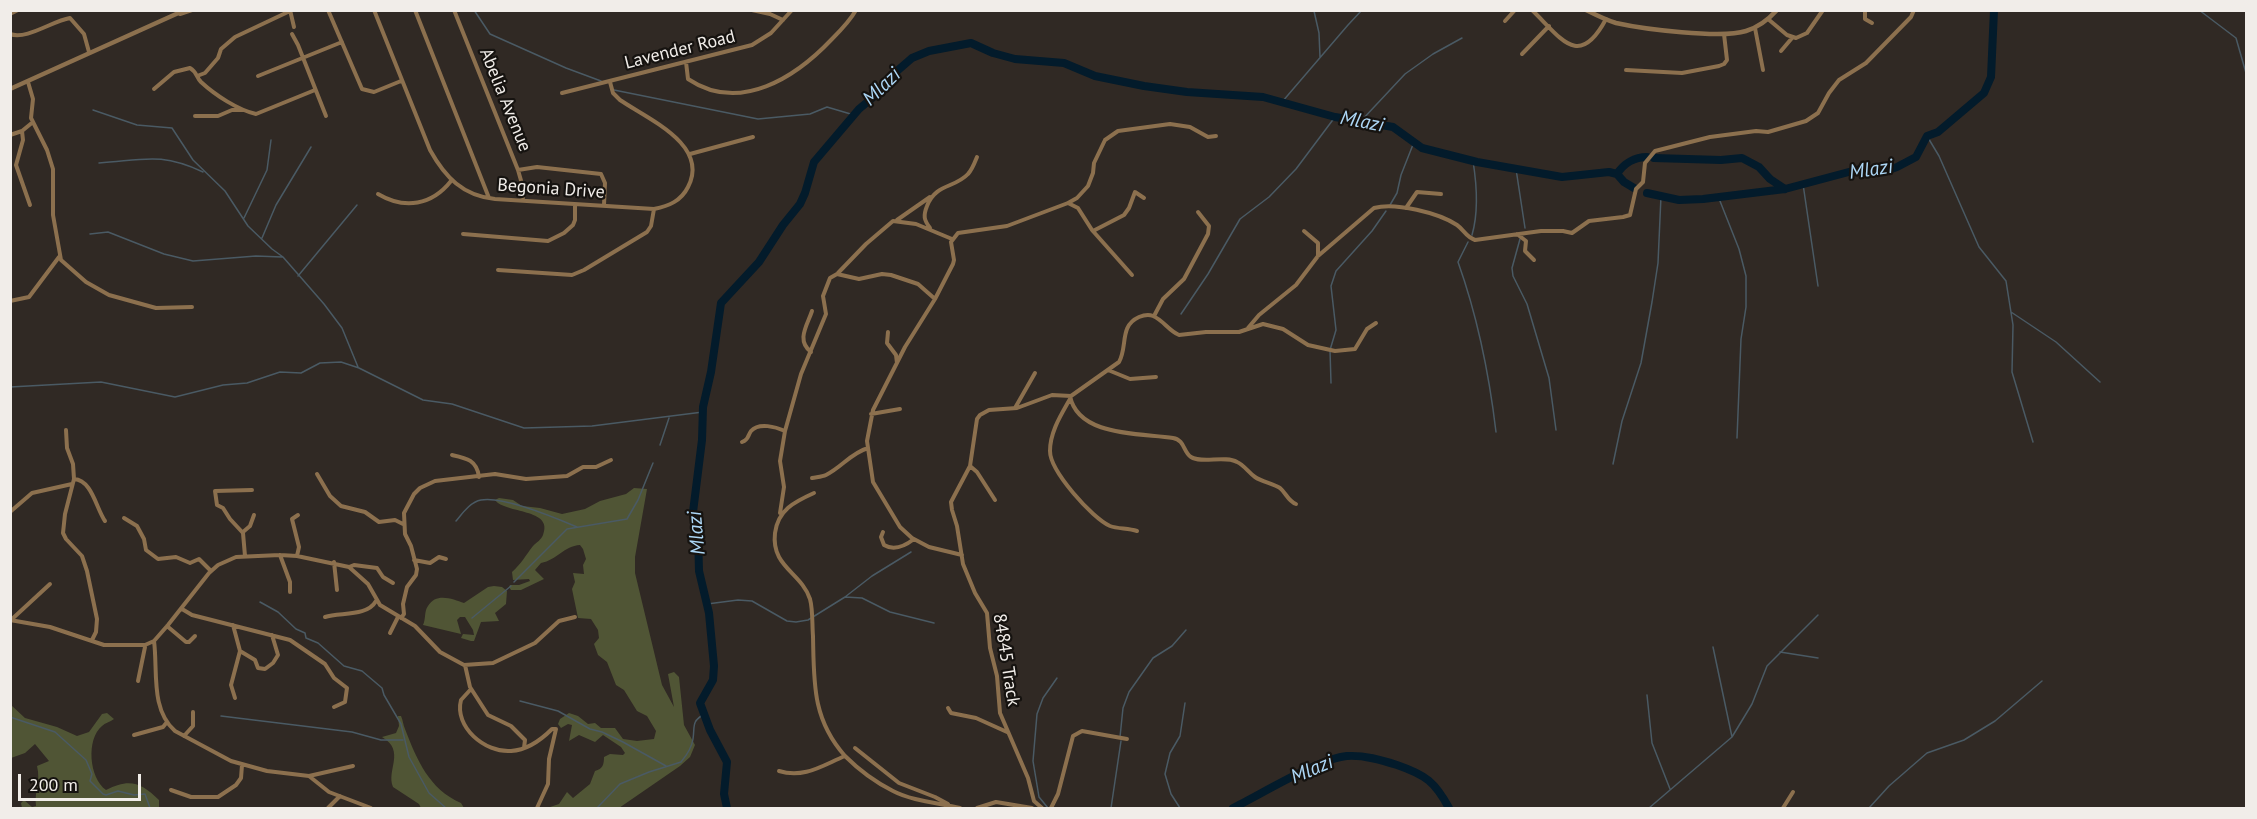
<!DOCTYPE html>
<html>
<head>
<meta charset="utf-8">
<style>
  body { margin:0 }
  #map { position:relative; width:2257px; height:819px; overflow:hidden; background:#302924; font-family:"PT Sans",sans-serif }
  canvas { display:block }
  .frame { position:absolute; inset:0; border:12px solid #f1ede9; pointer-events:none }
  .scale { position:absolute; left:18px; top:774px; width:123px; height:27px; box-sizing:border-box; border:3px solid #f1ede9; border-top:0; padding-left:8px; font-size:18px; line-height:21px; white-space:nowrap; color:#f1ede9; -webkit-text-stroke:4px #161310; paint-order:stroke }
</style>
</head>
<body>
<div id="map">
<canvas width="2257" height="819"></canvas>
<div class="frame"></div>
<div class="scale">200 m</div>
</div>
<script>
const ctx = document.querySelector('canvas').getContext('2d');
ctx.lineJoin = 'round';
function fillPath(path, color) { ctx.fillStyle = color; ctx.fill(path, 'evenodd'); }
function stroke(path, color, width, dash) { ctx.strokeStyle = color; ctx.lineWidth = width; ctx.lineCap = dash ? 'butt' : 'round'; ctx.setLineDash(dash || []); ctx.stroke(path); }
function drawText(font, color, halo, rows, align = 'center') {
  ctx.font = font + ' "PT Sans",sans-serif'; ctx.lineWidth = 4.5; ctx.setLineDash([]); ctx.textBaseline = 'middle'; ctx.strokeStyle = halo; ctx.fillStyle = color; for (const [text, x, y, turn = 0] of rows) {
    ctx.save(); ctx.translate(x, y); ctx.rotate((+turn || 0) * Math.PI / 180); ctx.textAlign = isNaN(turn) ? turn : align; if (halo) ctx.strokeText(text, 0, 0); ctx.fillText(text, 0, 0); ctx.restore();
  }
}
const green = new Path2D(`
  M634,488l13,1 -12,68v16l27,112 12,22 -6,-33 6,-2 5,5 5,48 11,20 -5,12 -10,9 -61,42h-72l12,-4 8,-12 6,6 17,-14 5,-13c8,-2 9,-7 9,-14l6,-3 13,1 2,-2 -4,-6 -18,-12 -8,7 -16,-7 -10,6 3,-16 -4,-1 -7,4 -3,-4 2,-5 9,-6 9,3 10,8 7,-1 6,5h14l8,11 14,2 17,-2 2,-8 -9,-15 -10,-5 -13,-21 -8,-5 -9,-23 -9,-7 -4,-11 5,-6 -1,-8 -7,-11 -13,-1 -6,-29 3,-7 -2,-9 11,1 -1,-9 3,-6 -3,-10 -3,-4c-16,1 -23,15 -39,18l-6,7 9,9 -23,11h-10l-2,-3 1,-2h9l11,-4 -1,-2 -16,1 -1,-8c9,-8 14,-17 21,-26 4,-4 8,-6 10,-11 11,-27 -38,-21 -48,-35l4,-2 14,2 9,6 18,2 22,6 23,-5 15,-8 26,-7z
  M494,586l8,1 5,4 -1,13 -11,9 4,8 -18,1 -7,19h-3l-10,-3 2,-4 11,1 -1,-5 -8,-13h-5l-3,3 4,14 -38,-9c3,-6 1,-14 5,-19 8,-14 25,-7 36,-3l24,-16z
  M11,705l14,13 32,9 20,9 12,-4 13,-18 5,-1 7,6c-4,3 -9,4 -12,7 -16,13 -13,52 4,64 23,-12 35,-8 53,10v8h-137l-1,-5 3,-3 8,7 4,-1c-2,-15 5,-24 1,-40l12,-5 -14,-17 -10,9 -14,5z
  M398,716h3c2,4 2,9 4,13 12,31 24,60 56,74l3,5h-43l-2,-4 -26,-17c-7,-17 13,-36 -11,-50l14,-4 3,-7z`);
const stream = new Path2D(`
  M474,10l16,24 76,34 35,13
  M2199,10l37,28 10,35
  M1314,11l5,22 1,24
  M614,90l144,29 52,-5 17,-7 27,8
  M1282,102l66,-77 14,-15
  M93,110l44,15 35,3 21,32 32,31 23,35 24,23 11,8 41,47 18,24 16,39
  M1361,121l44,-47 28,-20 29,-16
  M1927,136l12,20 40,91 27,34 7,44 -1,47 21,70
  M99,163c45,-3 61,-11 104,9
  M1516,169l9,59
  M1803,184l15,102
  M1718,196l21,53 7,27v31l-5,32 -4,99
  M1390,205l7,-12 4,-18 13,-33
  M244,218l23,-48 4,-30
  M90,234l18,-2 56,22 29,7 63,-5 26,1
  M1472,235c7,-24 5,-49 1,-74
  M262,238l14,-33 35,-58
  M1520,239l-8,29 1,8 14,28 22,74 7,52
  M1468,242l-10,20c20,56 31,111 38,170
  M298,276l59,-71
  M2011,312l45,30 44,40
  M1181,314l27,-40 32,-55 29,-22 27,-28 39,-52
  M1331,383l-1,-33 6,-20 -5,-44 5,-15 36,-40 14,-20
  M10,387l91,-5 74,15 48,-12 24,-2 33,-11 21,1 19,-10 21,-1 18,6 64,32 29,4 72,24 68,-2 111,-14
  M660,445l9,-27
  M1613,464l9,-43 19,-58 11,-61 6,-39 3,-67
  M456,521c6,-7 14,-19 25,-21 21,-4 75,18 96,27
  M514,582l53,-53 60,-10 11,-19 15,-37
  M845,597l27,-21 39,-24
  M260,602l18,10 18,17 9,4 1,5 12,5 26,23 18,5 20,17 2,7 17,29 8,33 20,36 17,15
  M707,604l31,-4 14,1 35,20 9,1 12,-2 37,-23 17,1 28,14 44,11
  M472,618l39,-32
  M1713,647l19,90
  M1780,652l38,6
  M1647,695l5,48 18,46
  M520,701l38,10 32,18 12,3 21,10 43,24
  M221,716l131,16 29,8h22
  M10,717l45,15 31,28 6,14 -2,7 13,13 3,1 12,-4 16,4 11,-1 5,14
  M1120,737l3,-29 6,-16 24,-34 19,-12 14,-16
  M597,808l23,-24 29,-12 32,-10c5,-6 11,-15 12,-23 2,-13 -2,-17 11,-25
  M1048,808l-9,-11 -6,-36 4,-47 6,-16 14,-20
  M1111,808l10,-67
  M1180,808l-9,-14 -6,-20 5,-21 10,-17 5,-33
  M1649,808l83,-71 20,-33 15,-38 51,-51
  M1869,808l20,-22 38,-33 37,-13 31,-19 47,-40`);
const river = new Path2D(`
  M1654,158l67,2 21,-2 17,9 11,12 15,10
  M1617,174c7,-11 18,-17 30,-17
  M1647,193l32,7 24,-1 82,-10 75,-20 23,3 14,-5 19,-10 11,-21 11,-4 46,-39 7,-16 3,-67
  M727,808l-3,-14 3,-32 -17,-32 -10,-27 13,-23 1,-14 -5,-53 -10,-42 -1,-39 -5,-20 9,-72 1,-33 8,-35 10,-69 38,-41 24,-37 17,-21 5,-11 9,-31 45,-53 29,-24 9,-14 15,-13 17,-7 42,-8 22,10 22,6 49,4 31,13 49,10 43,6 76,5 72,20 58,10 29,21 55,14 85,15 47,-5 8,2 7,8 10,6
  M1233,808c27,-13 87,-50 114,-52 17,-1 34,4 50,9 29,10 38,17 52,43`);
const minor = new Path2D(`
  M290,10l4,17
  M328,10l34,79 12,3 27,-11
  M374,10l56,140c15,27 33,46 65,49l159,10c15,-3 27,-8 34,-22 22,-42 -40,-68 -68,-87l-7,-7 -3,-11
  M415,10l74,188
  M454,10l64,160 4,14 1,17
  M752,10l18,4 13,6
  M1532,10c29,28 47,60 74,9
  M1865,10v9l7,4
  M10,14l8,-4
  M180,14l12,-4
  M1768,19l19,16 9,3 11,-5 16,-23
  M1505,21l10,-11
  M1755,28l8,42
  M10,34c17,6 42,-13 60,-16l14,16 5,18
  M292,34l6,11 28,71
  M1781,51l11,-13
  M1522,54l27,-28
  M686,62l2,17c52,35 108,-2 144,-40 9,-9 18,-18 24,-29
  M1626,70l56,3 37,-7 5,-2 3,-4 -3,-26
  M197,76l8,-3 13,-15 3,-9 14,-12 55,-26
  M258,76l84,-34
  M28,82l5,17 -2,19 16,32 6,19v46l8,45 25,22 23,13 47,13 36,-1
  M154,89l20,-17 16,-4c7,4 6,9 11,14 14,13 37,28 55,32l59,-24
  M562,93l190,-48 19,-12 21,-23
  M195,116h23l14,-6h11
  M22,131l1,9 -7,25 14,40
  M10,135l12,-4 11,-9
  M690,154l63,-17
  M518,170l19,-3 64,7 4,9 -1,22
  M378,194c27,16 54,11 73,-13
  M1068,203l10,5 14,22 40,45
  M1406,208l11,-16 24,2
  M897,220l33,-23
  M930,228c-6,-8 -7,-12 -3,-22 8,-22 28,-18 41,-32 4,-4 7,-12 9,-17
  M1093,231l31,-16 5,-7 6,-16 9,6
  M1304,231l14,12v13
  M463,234l85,7 16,-8 9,-8 2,-5v-15
  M1517,234l9,7 -1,10 9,9
  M498,270l74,5 12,-5 63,-38 4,-6 3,-17
  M838,273l28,-29 27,-23 23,3 36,15
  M10,301l19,-4 30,-40
  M1154,316l9,-17 21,-20 24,-45 1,-8 -11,-14
  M1248,328l11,-13 37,-30 22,-29 56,-48c21,-6 65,5 83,17 7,5 9,12 18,15l66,-9h22l9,2 17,-12 34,-4 7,-2 6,-26 7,-7 2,-19 10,-12 55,-14 46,-6 12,1 38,-11 12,-8 11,-20 10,-13 27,-17 45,-46 3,-7
  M888,332l-1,11 9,12 1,8
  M811,352c-15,-12 -4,-26 1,-41
  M1108,370l22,9 26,-2
  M1070,396c8,41 71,37 103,42 12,2 10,14 18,19 11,7 34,-2 46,5 7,3 11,10 18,15 7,5 17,6 25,11 6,5 8,13 16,16
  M1070,399c-9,16 -20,33 -20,52 0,20 42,67 60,75 8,3 18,2 27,5
  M1015,408l20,-35
  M871,414l29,-5
  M66,430l1,18 6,16 1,15 -9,35 -2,19 3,6 16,17 5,15 10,48 -1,13 -4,8
  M742,442c7,-3 5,-5 9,-11 8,-9 25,-4 34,0
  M452,455c14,3 25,5 27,22
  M970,466l7,6 18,28
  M317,474l13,22 11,10 24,6 14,10 16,-2 8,4
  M812,478c5,-1 10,-1 14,-3 16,-8 25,-22 42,-27
  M74,479c18,1 22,29 31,42
  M814,493c-20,9 -36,17 -39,40 -4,34 26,39 35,66 3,11 2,25 3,37 1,46 -1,83 32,120 13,13 32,27 48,35 19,10 46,12 67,17
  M10,512l22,-19 40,-9
  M780,513l4,-26 -4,-26 5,-30 16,-57 25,-60 -3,-18 7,-18 7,-4 22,5 23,-5 9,1 27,9 17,15
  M124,518l13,8 7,13 2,11 12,9 18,-2 14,6 9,-4 12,12
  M243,532l7,-6 4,-11
  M883,532l-2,5 3,8c10,6 21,1 30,-6
  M280,555l10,27v10
  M962,555l-33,-8 -17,-9 -12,-11 -27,-45 -6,-41 6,-31 32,-63 30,-48 18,-35 1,-4 -3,-18 7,-9 49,-7 61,-23 9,-5 11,-12 5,-13 1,-10 11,-23 13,-9 52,-7 20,3 18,10 8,-1
  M245,556l-2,-23 -13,-14 -7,-11 -6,-3 -2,-14 37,-1
  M297,556l2,-9 -7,-28 6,-4
  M414,560l16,3 9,-6 7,2
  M334,562l3,28
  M349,567l5,-2 23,3 6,9 10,6
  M182,609l10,6 98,25 35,24 9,14 13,10 -2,14 -11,5
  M325,617c15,-5 42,0 51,-16
  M401,618l3,-4 -1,-10 4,-17 9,-12 1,-6 -6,-23 -6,-12 -1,-21 10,-19 6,-6 15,-7 60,-7 31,5 41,-3 16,-9h13l15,-7
  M10,620l40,7 54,18h41l9,-4 14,-16 41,-52 9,-8 18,-8 44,-2 17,1 52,11 19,17 12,21 35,21 25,26 24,13 29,-2 42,-20 24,-22 16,-4
  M11,620l39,-36
  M233,625l7,26 -9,34 4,13
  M167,626l19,16h3l6,-6
  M390,633l8,-16
  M154,641c4,29 -4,68 21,90l56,30 36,10 42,5 20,16 42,16
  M240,651l15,9 3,8 7,1 8,-6 5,-8 -6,-20
  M465,665l5,22 18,28 23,11 14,14 -1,8
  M138,681l7,-34
  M471,689l-10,11c-7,27 24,53 50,51 17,-1 30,-11 41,-22h4l-7,30 -1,25 -11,24
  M948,708l3,5 25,5 31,14
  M134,735l29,-8 4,-5
  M184,736l9,-10v-14
  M855,748l44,35 36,14 13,7
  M779,771c25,8 44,-6 66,-15
  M309,776l44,-10
  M171,790l20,7h27l18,-12 5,-7 1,-13
  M328,808l12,-12
  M977,808l19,-6 36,6
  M1042,808l-8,-7 -6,-23 -28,-65 -3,-37 -7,-28 -3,-35 -12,-20 -12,-29 -6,-38 -5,-16 -1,-8 19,-36 7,-47 3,-4 9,-5 28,-2 35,-13 19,1 48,-34c9,-16 0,-36 20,-45 5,-2 9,-3 14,-1 10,4 16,15 26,19l27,-3h33l24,-8 20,5 25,16 27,6 20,-2 12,-20 9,-6
  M1051,808l7,-14 15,-58 9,-5 45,8
  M1783,808l10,-16`);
const tertiary = new Path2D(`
  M1586,10c10,5 20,10 30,13 27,6 105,16 130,8 13,-4 22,-11 31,-21
  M10,89l175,-79`);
const streetNames = [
  ["Lavender Road",680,50,-14],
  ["Abelia Avenue",505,100,68],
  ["Begonia Drive",551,189,4],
  ["84845 Track",1006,660,81]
];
const waterNames = [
  ["Mlazi",882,87,-44],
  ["Mlazi",1362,122,11],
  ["Mlazi",1871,170,-8],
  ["Mlazi",697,533,-95],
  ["Mlazi",1312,770,-23]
];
fillPath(green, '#505535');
stroke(stream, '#4a5a64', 1.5);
stroke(river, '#031b2b', 8);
stroke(minor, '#8c704e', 4);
stroke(tertiary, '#8c704e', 4.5);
drawText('18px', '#f1ede9', '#161310', streetNames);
drawText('italic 20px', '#add7f6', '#161310', waterNames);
</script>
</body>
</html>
